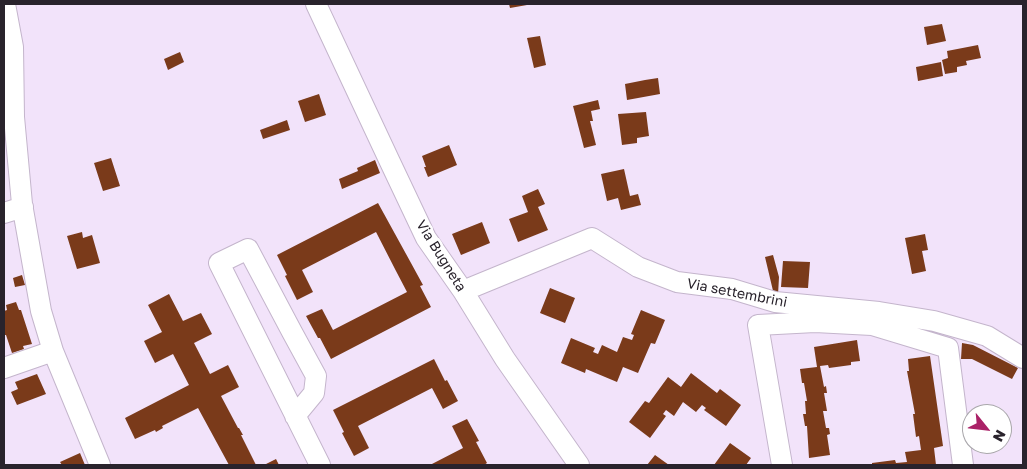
<!DOCTYPE html>
<html>
<head>
<meta charset="utf-8">
<style>
  body { margin:0 }
  #map { position:relative; width:1027px; height:469px; overflow:hidden; background:#f2e3fa; font-family:"Golos Text",sans-serif }
  canvas { display:block }
  .frame { position:absolute; inset:0; border:5px solid #29232c; pointer-events:none }
  .north { position:absolute; left:962px; top:404px; width:50px; height:50px; box-sizing:border-box; background:#fff; border:1px solid #a9a7ab; border-radius:50%; rotate:119deg; font-size:14px; font-weight:700; line-height:20px; text-align:center; color:#29232c }
  .north::after { content:''; display:block; margin:auto; width:18px; height:22px; background:#aa2167; clip-path:polygon(50% 0,100% 100%,50% 72%,0 100%) }
</style>
</head>
<body>
<div id="map">
<canvas width="1027" height="469"></canvas>
<div class="frame"></div>
<div class="north">N</div>
</div>
<script>
const ctx = document.querySelector('canvas').getContext('2d');
ctx.lineJoin = 'round';
function fillPath(path, color) { ctx.fillStyle = color; ctx.fill(path, 'evenodd'); }
function stroke(path, color, width, dash) { ctx.strokeStyle = color; ctx.lineWidth = width; ctx.lineCap = dash ? 'butt' : 'round'; ctx.setLineDash(dash || []); ctx.stroke(path); }
function drawText(font, color, halo, rows, align = 'center') {
  ctx.font = font + ' "Golos Text",sans-serif'; ctx.lineWidth = 5; ctx.setLineDash([]); ctx.textBaseline = 'middle'; ctx.strokeStyle = halo; ctx.fillStyle = color; for (const [text, x, y, turn = 0] of rows) {
    ctx.save(); ctx.translate(x, y); ctx.rotate((+turn || 0) * Math.PI / 180); ctx.textAlign = isNaN(turn) ? turn : align; if (halo) ctx.strokeText(text, 0, 0); ctx.fillText(text, 0, 0); ctx.restore();
  }
}
const building = new Path2D(`
  M509,4h17l1,1 -17,3z
  M942,24l4,17 -19,4 -3,-18z
  M540,36l6,29 -12,3 -7,-30z
  M978,45l3,13 -15,3 1,4 -10,2v5l-12,2 -3,-14 6,-2 -1,-7z
  M180,52l4,10 -16,8 -4,-11z
  M941,62l2,14 -25,5 -2,-14z
  M658,78l2,16 -33,6 -2,-16 20,-4z
  M319,94l7,21 -21,7 -7,-21z
  M598,100l2,9 -9,2 2,10h-3l6,24 -12,3 -11,-42z
  M646,112l3,24 -12,2v5l-15,2 -4,-31z
  M287,120l3,10 -27,9 -3,-9z
  M449,145l8,20 -29,12 -4,-10h2l-4,-11z
  M111,158l9,28 -17,5 -9,-28z
  M375,160l5,13 -38,16 -3,-10 19,-8 -1,-3z
  M624,169l6,27 8,-2 3,11 -20,5 -3,-12 -11,3 -6,-27z
  M538,189l7,15 -7,3 10,23 -30,12 -9,-23 19,-7 -6,-16z
  M378,203l33,60 12,22 -3,1 11,21 -100,52 -11,-21h-2l-12,-22 16,-7 11,21 74,-38 -11,-21 -20,-39 -74,38 11,22 -16,8 -12,-24 2,-1 -10,-20z
  M482,222l8,21 -29,12 -9,-21z
  M82,232l1,6 9,-3 8,28 -23,6 -10,-33z
  M925,234l3,16 -6,1 4,20 -14,3 -7,-36z
  M773,255l6,22 -1,18h-4l-9,-38z
  M783,261l27,1 -2,26 -27,-1z
  M22,275l3,10 -10,2 -2,-9z
  M550,288l25,10 -10,25 -25,-10z
  M169,294l14,27 18,-8 11,21 -18,9 16,31 18,-9 11,22 -18,9 17,32h1l4,7h-2l15,30h-27l-31,-57 -36,18 1,2 -7,4 -1,-2 -20,9 -10,-21 64,-33 -16,-31 -18,9 -11,-22 18,-9 -14,-27z
  M16,302l3,8h2l11,34 -9,2 1,3 -12,4 -6,-18h-2v-4l1,-1 -1,-19 3,-1 -1,-5z
  M641,310l24,10 -10,24 -4,-1 -13,30 -15,-6 -6,15 -31,-13 -1,4 -24,-10 10,-25 24,10 -2,4 5,2 4,-9 15,7 6,-15 9,3 2,-5 -3,-1z
  M857,340l3,21 -9,1v3l-22,3 -1,-3 -8,1 4,21 2,-1 1,7h-3l3,18h-4l3,17h3l1,6 -3,1 3,20 -21,3 -2,-32h-2l-2,-12h3l-1,-13h2l-3,-18h-2l-2,-14 17,-2 -3,-20z
  M962,343l11,2 45,23 -6,11 -40,-20h-11z
  M930,356l13,90 -9,2 2,17h-64v-2l23,-3 1,3 11,-1 -2,-10 16,-2 -2,-14 -3,1 -3,-23h2l-8,-43h2l-1,-12z
  M434,359l11,22 2,-1 11,21 -15,8 -11,-21 -74,38 11,22 -15,8 -12,-23 2,-1 -11,-22z
  M691,373l26,20 3,-4 21,16 -15,21 -22,-16 2,-2 -4,-3 -6,7 -13,-10 -9,14 -8,-6 -3,4 3,2 -16,22 -21,-16 16,-21 4,2 19,-26 13,10z
  M37,374l9,20 -29,11 -6,-13 7,-3 -3,-7z
  M467,419l12,22 -3,1 11,21 -3,2h-54l33,-17 -11,-22z
  M730,443l21,15 -5,7h-32z
  M80,453l5,12h-23l-2,-3z
  M655,455l14,10h-22z
  M276,459l3,6h-15z`);
const minor = new Path2D(`
  M5,4l8,43 1,70 8,87 19,107 12,40 47,114
  M316,4l74,158 36,76 37,53 42,68 74,106
  M4,213l19,-6
  M463,291l129,-53 46,29 39,15 55,7 43,13 104,10 55,9 53,15 36,22
  M4,368l49,-17
  M295,416l19,-23 2,-17 -24,-44 -44,-83 -29,14 101,202
  M782,465l-24,-140 57,-3 57,3 76,23 15,117`);
const streetNames = [
  ["Via Bugneta",441,256,58],
  ["Via settembrini",737,293,11]
];
fillPath(building, '#7a3a1a');
stroke(minor, '#c4b5cc', 22);
stroke(minor, '#fff', 20);
drawText('14px', '#29232c', '#fff', streetNames);
</script>
</body>
</html>
